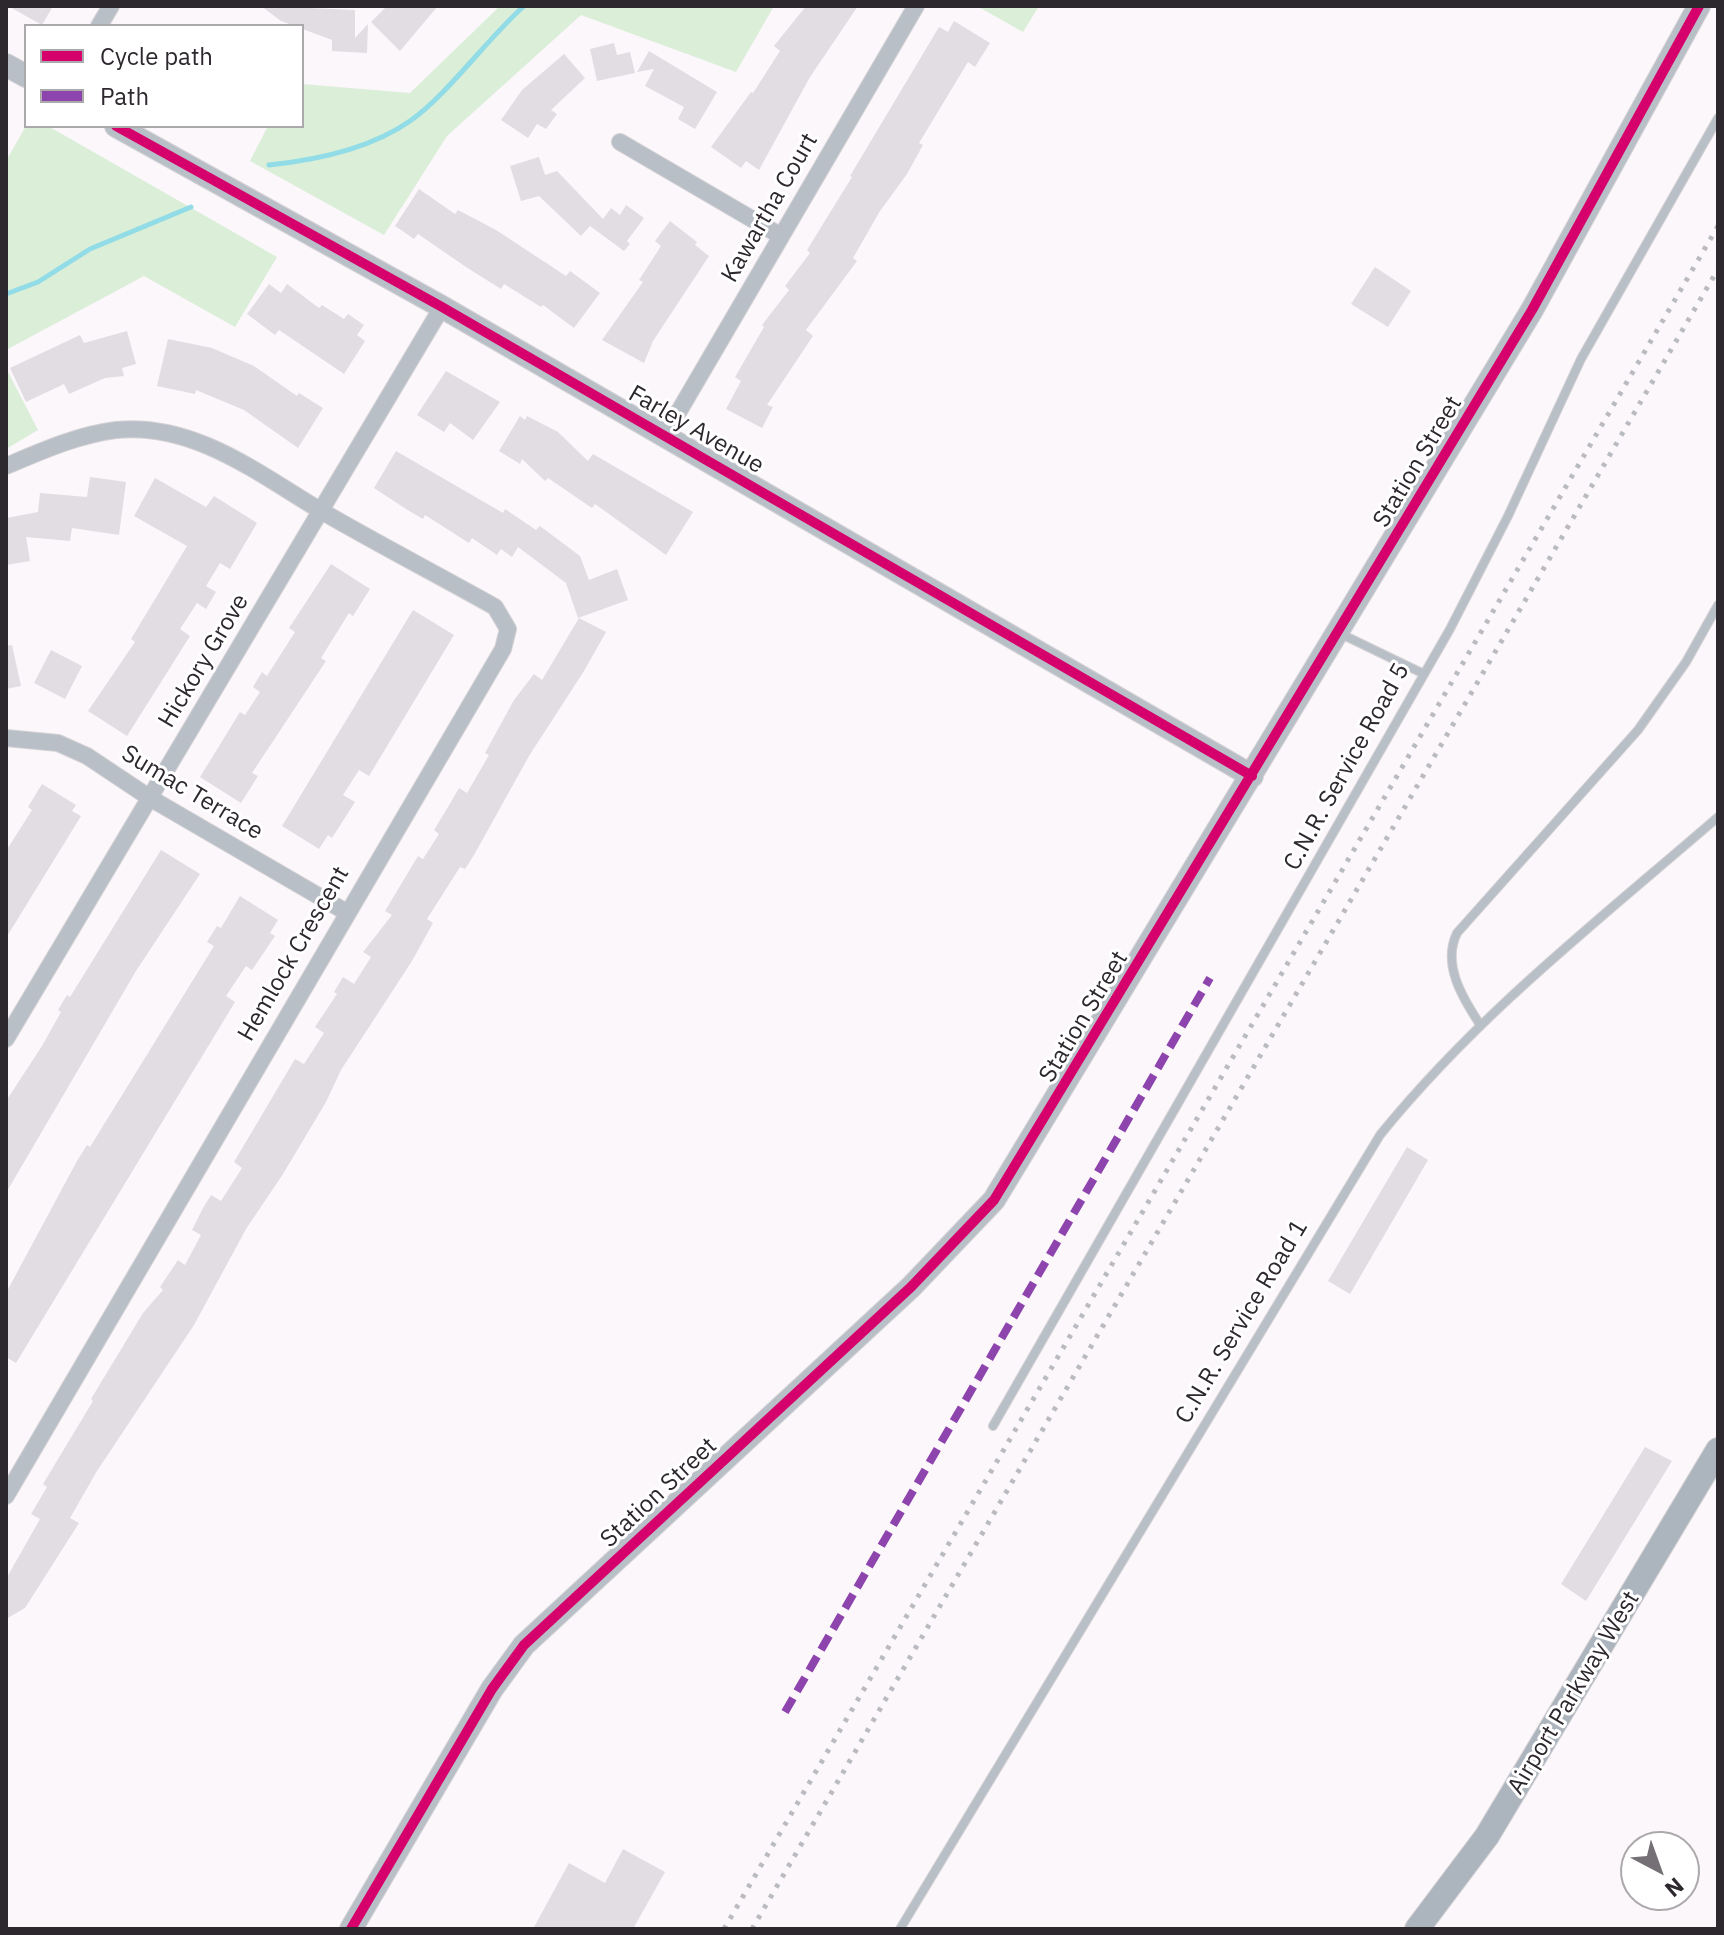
<!DOCTYPE html>
<html>
<head>
<meta charset="utf-8">
<style>
  body { margin:0 }
  #map { position:relative; width:1724px; height:1935px; overflow:hidden; background:#fbf7fb; font-family:"IBM Plex Sans",sans-serif }
  canvas { display:block }
  .frame { position:absolute; inset:0; border:8px solid #2d272e; pointer-events:none }
  .legend { position:absolute; left:24px; top:24px; width:280px; height:104px; box-sizing:border-box; background:#fff; border:2px solid #aba9ab; margin:0; padding:10px 14px; list-style:none; font-size:24px; color:#2d272e }
  .legend li { display:flex; align-items:center; gap:16px; height:40px }
  .legend b { width:40px; border:2px solid #aba9ab }
  .north { position:absolute; left:1620px; top:1831px; width:80px; height:80px; box-sizing:border-box; background:#fff; border:2px solid #aba9ab; border-radius:50%; rotate:139deg; font-size:22px; font-weight:700; line-height:32px; text-align:center; color:#2d272e }
  .north::after { content:''; display:block; margin:auto; width:28px; height:36px; background:#757076; clip-path:polygon(50% 0,100% 100%,50% 72%,0 100%) }
</style>
</head>
<body>
<div id="map">
<canvas width="1724" height="1935"></canvas>
<div class="frame"></div>
<ul class="legend">
<li><b style="height:10px;background:#d6006c"></b>Cycle path</li>
<li><b style="height:10px;background:#8e44ad"></b>Path</li>
</ul>
<div class="north">N</div>
</div>
<script>
const ctx = document.querySelector('canvas').getContext('2d');
ctx.lineJoin = 'round';
function fillPath(path, color) { ctx.fillStyle = color; ctx.fill(path, 'evenodd'); }
function stroke(path, color, width, dash) { ctx.strokeStyle = color; ctx.lineWidth = width; ctx.lineCap = dash ? 'butt' : 'round'; ctx.setLineDash(dash || []); ctx.stroke(path); }
function drawText(font, color, halo, rows, align = 'center') {
  ctx.font = font + ' "IBM Plex Sans",sans-serif'; ctx.lineWidth = 6; ctx.setLineDash([]); ctx.textBaseline = 'middle'; ctx.strokeStyle = halo; ctx.fillStyle = color; for (const [text, x, y, turn = 0] of rows) {
    ctx.save(); ctx.translate(x, y); ctx.rotate((+turn || 0) * Math.PI / 180); ctx.textAlign = isNaN(turn) ? turn : align; if (halo) ctx.strokeText(text, 0, 0); ctx.fillText(text, 0, 0); ctx.restore();
  }
}
const green = new Path2D(`
  M500,6h274l-38,66 -155,-57 -134,121 -63,99 -134,-74 18,-35h34v-42l108,9z
  M977,6h62l-16,26z
  M26,126h22l229,131 -42,70 -91,-51 -138,74v-189z
  M6,368l32,62 -32,19z`);
const stream = new Path2D(`
  M269,165c48,-5 101,-16 141,-44 38,-27 77,-82 114,-115
  M6,294l32,-12 52,-33 101,-42`);
const building = new Path2D(`
  M8,6h45l-11,19z
  M261,6l94,4v28l13,-14 -1,29 -35,-2v-11l-51,-19z
  M387,6h51l-38,45 -29,-29z
  M806,6h52l-48,71 -51,93 -13,-9 -5,7 -30,-21 40,-55 2,1 27,-42 -6,-5z
  M954,21l36,22 -15,24 -7,-5 -49,81 4,2 -16,29 -27,37 -27,47 4,3 -51,69 7,6 -46,69 6,2 -11,21 -36,-19 15,-28 -6,-4 29,-50 -2,-2 27,-35 -4,-4 25,-33 -3,-3 45,-73 -2,-1 89,-149 9,5z
  M614,43l3,12 13,-3 5,21 -38,8 -7,-32z
  M649,51l68,41 -22,37 -17,-10 6,-12 -39,-21 9,-17 -17,3z
  M564,54l21,24 -34,32 6,4 -11,15 -9,-5 -9,14 -27,-18 21,-30z
  M539,157l6,18 12,-4 46,48 8,-11 9,7 6,-10 18,13 -17,23 3,3 -6,7 -34,-25 -9,10 -42,-40 -18,5 -11,-35z
  M419,189l36,25 3,-4 38,20 70,46 4,-5 30,22 -26,35 -31,-23 -2,2 -37,-23 -3,5 -35,-22 -48,-33 -4,5 -19,-13z
  M670,221l27,21 -2,3 14,11 -56,85 -9,22 -42,-23 41,-58 -4,-2 22,-34 -6,-5z
  M1375,267l36,24 -23,36 -37,-23z
  M269,284l12,9 6,-9 32,24 3,-3 22,14 4,-5 16,11 -7,10 8,6 -21,33 -65,-44 -4,5 -28,-21z
  M127,331l9,33 -14,4 2,8 -19,2 -36,16 -5,-10 -38,18 -16,-34 70,-33 4,8z
  M168,339l44,9 42,18 43,30 2,-3 24,15 -25,40 -54,-38 -48,-20 -1,4 -38,-8z
  M446,371l54,31 -27,38 -23,-17 -6,9 -27,-17z
  M520,416l5,4 2,-4 31,16 30,29 5,-7 100,58 -27,43 -71,-51 -3,4 -44,-30 -3,3 -23,-22 -2,5 -21,-13z
  M396,451l107,62 2,-4 31,21 4,-4 40,30 9,24 28,-11 11,31 -50,18 -12,-35 -48,-36 -6,10 -11,-8 -4,6 -25,-17 -3,5 -44,-28 -2,4 -17,-10 -32,-21z
  M90,477l36,5 -7,53 -47,-7 -2,13 -44,-4 4,24 -24,4v-47l32,-6 2,-19 47,4z
  M155,478l51,29 8,-11 43,27 -27,46 -10,-6 -14,23 10,6 -10,17 -9,-6 -17,26 10,7 -63,100 -39,-25 47,-69 -4,-3 56,-93 -53,-30z
  M331,564l39,25 -17,27 -4,-3 -28,45 5,3 -74,112 6,3 -17,27 -41,-26 40,-65 5,3 15,-23 -7,-5 9,-15 5,4 28,-44 -6,-4z
  M413,610l41,25 -85,141 -10,-6 -16,25 12,7 -23,36 -4,-3 -9,14 -37,-23z
  M579,618l27,14 -22,39 -55,85 -55,99 -9,14 -5,-2 -33,52 6,4 -21,38 -71,109 -15,32 -43,72 -37,55 -52,96 -97,146 -27,47 9,5 -54,85 -19,11v-40l34,-60 -9,-5 16,-27 -4,-3 50,-83 -2,-2 52,-86 20,-23 -3,-3 18,-27 7,5 16,-30 -9,-5 11,-22 8,-13 10,6 21,-33 -8,-6 61,-103 9,5 20,-31 -9,-6 22,-33 -3,-2 9,-15 11,7 17,-27 -8,-5 29,-37 -7,-4 33,-55 5,3 16,-25 -5,-4 17,-28 8,-14 8,5 22,-38 -4,-2 29,-53 20,-26 8,6z
  M12,645l9,41 -15,3v-43z
  M51,650l31,16 -17,33 -31,-16z
  M42,784l34,21 -4,6 9,5 -75,122v-87l26,-41 -4,-3z
  M161,850l39,24 -64,97 -130,222v-92l36,-55 19,-34 -3,-2 9,-15 3,2z
  M240,896l38,24 -8,13 5,3 -23,34 -6,-4 -20,30 9,6 -219,361 -10,-6v-64l71,-132 10,-16 3,2 124,-201 -7,-4 10,-16 4,2z
  M1407,1147l21,13 -78,134 -22,-13z
  M1645,1447l27,14 -86,140 -25,-17z
  M623,1849l42,23 -32,57h-100l36,-66 36,20z`);
const service = new Path2D(`
  M1339,633l83,40
  M1479,1023c-17,-26 -37,-59 -22,-90l181,-203 48,-68 32,-57
  M993,1426l457,-797 58,-113 73,-157 137,-241
  M900,1929l480,-794c99,-122 219,-215 338,-318`);
const minor = new Path2D(`
  M99,26l12,-20
  M620,142l161,94
  M665,435l251,-429
  M6,466c36,-15 71,-31 110,-36 79,-8 144,45 207,82 57,33 115,63 172,95l13,22 -5,20 -497,847
  M6,738l52,5 29,13 63,42 196,114
  M6,1039l436,-732`);
const tertiary = new Path2D(`
  M6,65l20,11
  M116,126l326,181 810,469
  M351,1929l141,-240 32,-44 387,-358 83,-87 538,-890 167,-304`);
const secondary = new Path2D(`
  M1417,1929l70,-93 231,-386`);
const rail = new Path2D(`
  M724,1929l994,-1703
  M752,1929l966,-1660`);
const quiet = new Path2D(`
  M785,1712l425,-734`);
const cycleway = new Path2D(`
  M116,126l326,181 810,469
  M351,1929l141,-240 32,-44 387,-358 83,-87 538,-890 167,-304`);
const streetNames = [
  ["Kawartha Court",770,208,-60],
  ["Farley Avenue",696,430,30],
  ["Station Street",1418,462,-59],
  ["Hickory Grove",204,661,-59],
  ["C.N.R. Service Road 5",1347,767,-61],
  ["Sumac Terrace",192,793,31],
  ["Hemlock Crescent",294,954,-60],
  ["Station Street",1084,1017,-59],
  ["C.N.R. Service Road 1",1242,1322,-59],
  ["Station Street",659,1493,-43],
  ["Airport Parkway West",1574,1693,-59]
];
fillPath(green, '#dbeed8');
stroke(stream, '#91dce6', 5);
fillPath(building, '#e2dde3');
stroke(service, '#d5d2d5', 10);
stroke(minor, '#d5d2d5', 18);
stroke(tertiary, '#d5d2d5', 24);
stroke(secondary, '#d5d2d5', 26);
stroke(service, '#b8bfc7', 8);
stroke(minor, '#b8bfc7', 16);
stroke(tertiary, '#b8bfc7', 22);
stroke(secondary, '#acb4bd', 24);
stroke(rail, '#babbc0', 5, [4, 8]);
stroke(quiet, '#8e44ad', 8, [16, 8]);
stroke(cycleway, '#d6006c', 10);
drawText('24px', '#2d272e', '#fff', streetNames);
</script>
</body>
</html>
